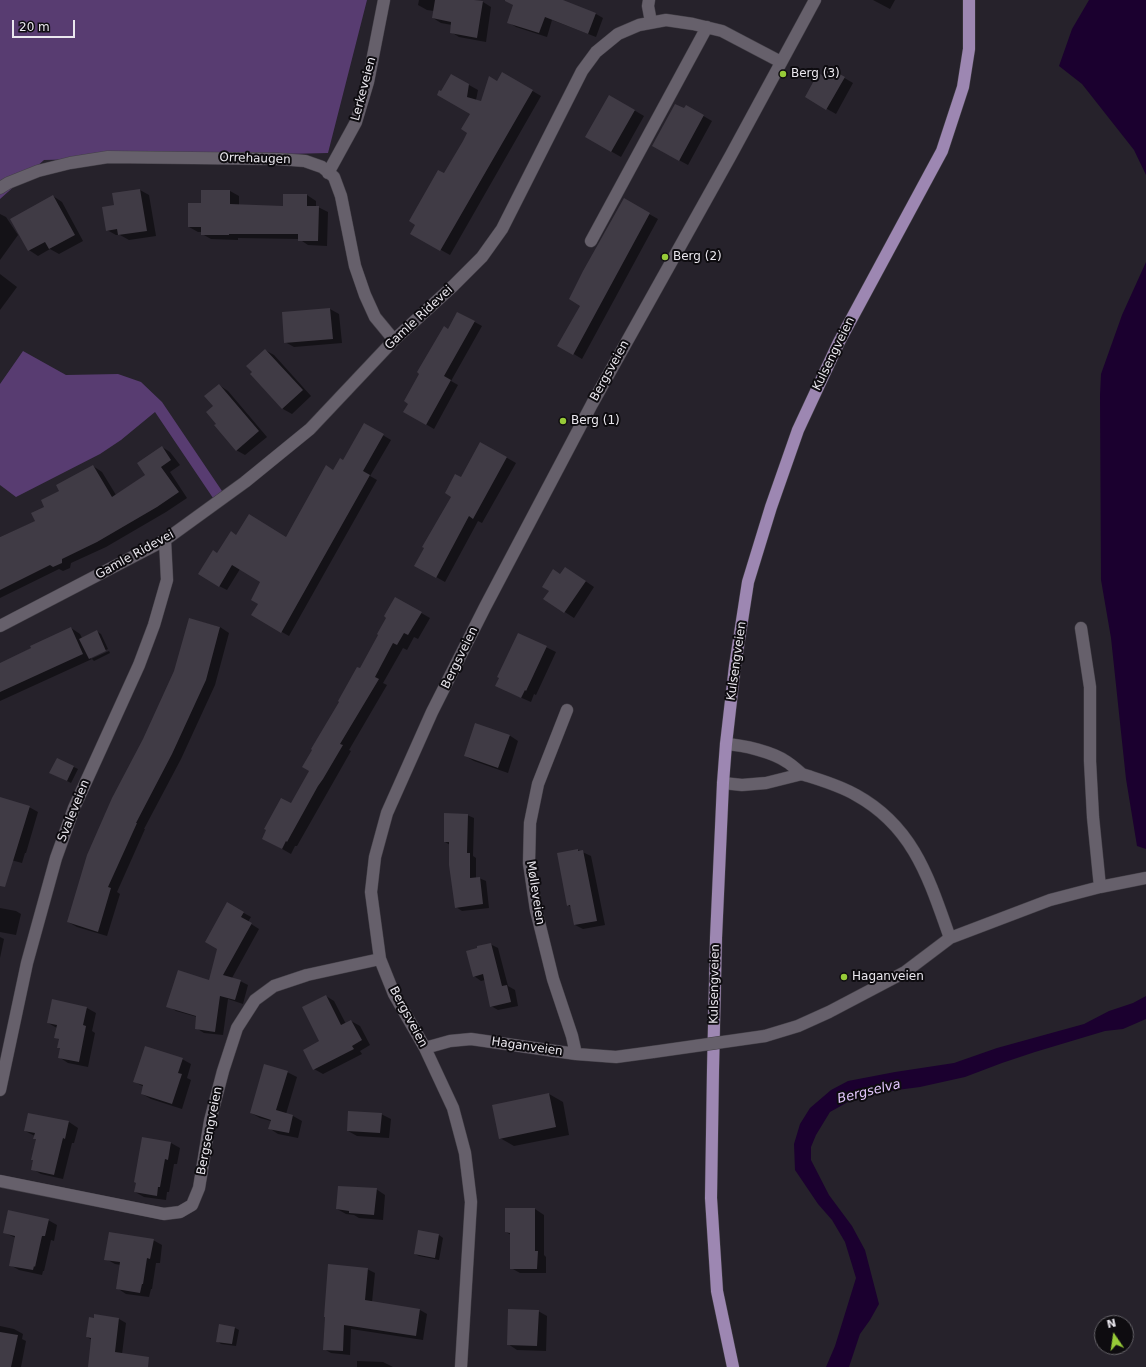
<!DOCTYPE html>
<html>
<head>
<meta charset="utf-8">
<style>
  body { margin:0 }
  #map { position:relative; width:1146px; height:1367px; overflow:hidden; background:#26222b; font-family:"DejaVu Sans",sans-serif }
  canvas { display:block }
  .north { position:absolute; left:1094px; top:1315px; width:40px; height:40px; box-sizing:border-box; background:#0e0c10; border:1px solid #666469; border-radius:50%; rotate:347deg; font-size:11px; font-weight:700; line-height:16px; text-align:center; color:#eae7ee }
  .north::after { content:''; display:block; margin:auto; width:14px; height:18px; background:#97cb38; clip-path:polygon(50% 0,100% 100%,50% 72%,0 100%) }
  .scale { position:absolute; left:12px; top:20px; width:63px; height:18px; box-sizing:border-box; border:2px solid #eae7ee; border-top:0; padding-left:5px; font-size:12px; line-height:14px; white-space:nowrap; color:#eae7ee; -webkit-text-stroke:3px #0e0c10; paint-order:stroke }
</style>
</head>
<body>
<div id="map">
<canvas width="1146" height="1367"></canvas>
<div class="north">N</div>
<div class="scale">20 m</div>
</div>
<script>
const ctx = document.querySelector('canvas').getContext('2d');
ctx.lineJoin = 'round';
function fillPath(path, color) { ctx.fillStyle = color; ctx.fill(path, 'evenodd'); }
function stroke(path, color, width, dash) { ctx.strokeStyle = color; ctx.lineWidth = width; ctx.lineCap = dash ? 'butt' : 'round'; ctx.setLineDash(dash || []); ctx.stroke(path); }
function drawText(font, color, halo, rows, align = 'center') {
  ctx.font = font + ' "DejaVu Sans",sans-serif'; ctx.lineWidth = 4; ctx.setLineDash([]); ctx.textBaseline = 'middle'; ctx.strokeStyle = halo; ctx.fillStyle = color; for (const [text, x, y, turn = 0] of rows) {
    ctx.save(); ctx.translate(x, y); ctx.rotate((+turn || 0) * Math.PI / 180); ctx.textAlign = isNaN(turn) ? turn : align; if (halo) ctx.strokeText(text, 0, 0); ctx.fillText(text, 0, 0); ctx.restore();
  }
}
const green = new Path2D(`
  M0,0h367l-39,153 -284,7 -44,39z
  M23,351l43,24 52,-1 23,8 21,20 60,89 -9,7 -58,-86 -34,28 -21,14 -84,43 -16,-12v-101z`);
const water = new Path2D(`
  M1089,0h57v175l-12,-25 -52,-66 -23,-18 13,-37z
  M1146,262v587l-9,-3 -11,-67 -15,-141 -10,-58 -1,-185 1,-21 21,-59z
  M1146,996v23l-23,10 -18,2 -70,21 -33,11 -37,14 -45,10 -23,3 -42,8 -25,14 -14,23 -5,12v13l18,35 23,31 13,24 14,54 -9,16 -10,14 -11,33h-23l9,-21 21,-68 -11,-36 -13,-22 -14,-16 -23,-34 -1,-26 6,-20 10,-16 21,-18 17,-9 47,-9 59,-9 43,-15 87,-24 25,-13 24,-8z`);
const shadow = new Path2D(`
  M419,0h49l15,2 8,5 -5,35 -27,-5 -8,-5 1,-7 -11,-2 -8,-5 1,-7 -7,-1 -9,-5z
  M516,0h32l22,4 26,10 7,4 -7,19 -44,-17 -5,17 -31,-10 -8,-5z
  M873,0h22l-5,9z
  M829,69l24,14 -17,31 -30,-17 18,-20z
  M502,73l39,23 -91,159 -39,-22 58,-101 2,-19 -29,-21 9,-17 27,15 -2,10 6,2 15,-20z
  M610,96l34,20 -23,41 -35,-20z
  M686,106l26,15 -24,44 -26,-14z
  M140,190l9,5 7,41 -27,4 -9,-5h-4l-9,-5 8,-24 -2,-12z
  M230,191l9,5v10l45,1 23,-12 9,6v6h2l10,5 -1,34 -19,-1 -9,-6 -61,-1v2l-27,-1 -9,-5v-2h-4l-9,-5 13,-23z
  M53,196l9,6 21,39 -24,13 -9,-5 -12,7 -9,-6z
  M624,200l34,19 -76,140 -23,-14 22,-40z
  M0,214l6,3 12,18 -18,25z
  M0,274l17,13 -17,23z
  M330,309l9,5 3,29 -48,4 -9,-5 -2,-29z
  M458,313l24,13 -31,55 7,4 -24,44 -29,-17z
  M265,350l9,5 37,41 -19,18 -9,-5 -32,-34z
  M219,385l9,6 39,46 -22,18 -9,-5 -19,-26 -3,-18z
  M364,424l27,16 -21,36 7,4 -88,156 -37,-21 7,-12 3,-21 -22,-13 -13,21 -8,-4 -2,-32 19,-18 51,2 47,-67 9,-10z
  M481,443l35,20 -34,60 -4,-2 -33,61 -30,-17z
  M162,447l8,5 10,13 -10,7 17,26 -21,14 -60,35 -35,16 -1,5 -7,3 -4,-2 -59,29v-61l36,-16 10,-14 14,-16 33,-25 9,6 14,23 30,-20z
  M575,574l19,13 -20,31 -29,-19 16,-24z
  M395,598l35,20 -12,21 -4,-2 -7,13 -4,-2 -20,35 4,2 -38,65 2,1 -54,95h-2l-4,8 -28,-16 28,-33 19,-35 78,-153z
  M190,619l30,8 9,6 -14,52 -34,74 -37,70h1l-28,63 3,2 -13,42 -30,-9 -9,-5 76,-182 31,-69z
  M71,628l9,6 2,4 14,-7 5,3 7,15 -17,8v2l18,-8 1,2 -16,8 -2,-2 -92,42v-37z
  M519,634l37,18 -20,43 -2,-1 -3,8 -25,-11z
  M509,735l9,6 -10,32 -34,-12 -9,-5z
  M57,759l21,10 -7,14 -16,-8z
  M29,807l9,5 -12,41h-1l-3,10 -22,-6v-47z
  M467,815l7,3 -1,38 3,2v20h3l7,3 3,27 -27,3 -6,-4 -6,-62 -5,-3z
  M578,850l13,6 14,69 -22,4 -8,-4 -4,-18 -4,-2z
  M228,904l23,13 -3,5 11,7 -27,49 8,3 8,4 -5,19 -15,-5 -5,36 -19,-2 -8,-5 1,-11 -21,-6 -8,-5 42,-25z
  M0,908l16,3 5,3 -5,21 -16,-3z
  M0,937l4,2 -4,19z
  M490,944l8,4 10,38 7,4 3,16 -20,4 -7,-4 -6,-26 -4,1 -7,-5z
  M326,996l8,5 12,23 5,-3 9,5 10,19 -10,6 2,3 -39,20 -9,-5 7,-27z
  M87,1008l9,5 -4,18 3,2 -7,34 -20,-4 -9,-6 2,-8 -3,-2 2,-7 -5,-3 2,-9 -9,-5z
  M182,1059l9,5 -4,14 4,2 -9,29 -31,-10 -9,-5 2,-7 -9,-5z
  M287,1072l10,5 -11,37 7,2 9,5 -4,17 -20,-4 -9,-6 2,-7 -11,-3 -9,-5z
  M549,1094l14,8 6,33 -55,11 -14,-8z
  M29,1114l40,8 9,6 -4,15h-2l-9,36 -22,-5 -9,-5 5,-29 -3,-2 1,-2 -10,-5z
  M381,1114l10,5 -2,19 -32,-2 -9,-5z
  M171,1143l9,5 -3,16h-3l-5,28h-2l-1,8 -22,-3 -9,-5z
  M376,1189l9,6 -2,25 -24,-2 -5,-3 -8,-1 -9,-5z
  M506,1209h29l9,6v40l2,2v16h-26l-9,-5v-33l-5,-3z
  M48,1220l9,5 -3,16 -3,-1 -7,31h-1l-1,4 -23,-5 -9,-5 6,-27 -11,-5z
  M419,1231l20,4 4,3 -4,22 -20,-4 -4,-2z
  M153,1240l9,5 -2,18h-4l-4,26h-1l-2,8 -23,-3 -9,-6 4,-23 -6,-1 -9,-5z
  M367,1269l8,4 -3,29 48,8 7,4 -4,26 -72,-11 -1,26 -19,-2 -7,-4z
  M538,1311l9,5 -1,35 -29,-1 -9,-6z
  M95,1315l24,4 7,4 -4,31 10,13h-43l3,-27 -5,-3z
  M0,1326l14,3 9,5 -1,5 4,2 -5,26h-13l-8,-2z
  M235,1328l4,2 -3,16 -15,-2 -4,-3z
  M357,1361l26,1 10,5h-36z`);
const building = new Path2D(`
  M435,0h39l9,1 -6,37 -27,-5 1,-11 -19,-4z
  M505,0h58l33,13 -8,21 -43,-17 -6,16 -32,-10 6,-18 -8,-4z
  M829,68l16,9 -19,33 -21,-13 13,-24 6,3z
  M502,72l31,18 -93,161 -30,-17 5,-9 -6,-4 29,-51 6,3 19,-32 4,-8 -6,-4 9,-15 -33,-19 2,-5 2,1 10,-17 18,10 -2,13 14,4 8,-25 8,5z
  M609,95l26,15 -24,42 -26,-15z
  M675,104l9,4 2,-3 18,10 -25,46 -27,-15z
  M140,189l7,42 -29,4 -1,-6 -11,2 -4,-24 12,-2 -2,-12z
  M201,190h29v14l53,2v-12h24v12h12l-1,35h-20v-7h-69v1h-28v-8h-13v-24h13z
  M53,195l22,40 -26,14 -4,-7 -17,9 -18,-32z
  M624,198l26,15 -77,142 -16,-9 23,-40 -11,-7 14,-28z
  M330,308l3,31 -49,4 -2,-31z
  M457,312l18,9 -31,55 7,4 -25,45 -23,-13 5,-8 -4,-3 15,-27 -2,-2 27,-46 4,3z
  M265,349l38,41 -21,19 -32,-35 2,-2 -6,-6z
  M219,384l40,47 -23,20 -22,-26 2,-1 -10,-12 7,-6 -9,-10z
  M364,423l20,11 -21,37 7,4 -89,158 -30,-18 7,-11 -7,-4 9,-18 -28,-17 -13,22 -21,-13 15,-24 4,3 14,-22 5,4 13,-21 37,23 40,-72 7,5 7,-12 3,2z
  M480,442l27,15 -34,62 -4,-3 -33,62 -22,-12 10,-18 -2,-1 29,-50 -6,-4 10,-19 6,3z
  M162,446l9,14 -10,7 18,25 -22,15 -60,35 -35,17v4l-9,4 -3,-2 -50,25v-53l35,-16 -4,-8 13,-6 -3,-7 18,-9 -3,-6 37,-20 19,32 33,-22 -8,-12z
  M565,567l21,14 -22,32 -21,-14 6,-8 -7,-4 11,-18 7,5z
  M395,597l27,15 -14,23 -4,-2 -7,12 -4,-2 -18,34 4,2 -39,65 3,1 -20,34 -5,7 -31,56 -1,-1 -4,8 -20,-10 4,-9 -2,-1 17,-31 10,5 18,-32 -7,-4 10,-17 -1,-1 28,-47 -1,-1 19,-34 3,1 18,-33 -1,-1 9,-16 -2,-2z
  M189,618l31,9 -14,53 -34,74 -36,69h1l-29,64 3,1 -13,44 -31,-10 20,-67 25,-57 31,-59 31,-68z
  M71,627l12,27 -83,38v-29l31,-15 -1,-2z
  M97,630l9,21 -17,8 -10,-20z
  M518,633l29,13 -21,45 -1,-1 -4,8 -26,-12 4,-8 -2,-1z
  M475,723l35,12 -12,33 -34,-12z
  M57,758l17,8 -7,15 -18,-8z
  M0,797l30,9 -25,81 -5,-1z
  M444,813l24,1 -1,39h3v25l10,-1 3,27 -28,4 -6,-43v-23h-5z
  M578,849v2l5,-1 14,71 -23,4 -4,-20 -3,1 -10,-53z
  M227,902l17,10 -3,5 11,6 -29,52 18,5 -6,20 -15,-4 -5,36 -20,-3 1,-13 -30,-9 12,-37 31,10 8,-31 -12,-7z
  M491,943l11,43 5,-1 4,17 -21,5 -7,-33 -10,3 -7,-26 11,-3v-2z
  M326,995l15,30 10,-5 11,20 -10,6 2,3 -41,21 -10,-20 16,-9 -17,-34z
  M52,999l35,8 -4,18 3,1 -7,36 -21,-4 2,-10h-3l2,-9 -5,-1 3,-13 -10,-2z
  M145,1046l38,12 -5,15 4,1 -10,30 -31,-10 2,-9 -10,-3z
  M264,1064l24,7 -12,39 17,5 -4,18 -21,-4 3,-9 -21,-7z
  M549,1093l7,34 -57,12 -7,-34z
  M348,1111l34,2 -2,20 -33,-2z
  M28,1113l41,8 -4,18 -2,-1 -9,37 -23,-5 2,-10h-2l5,-21h-3l2,-6 -11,-2z
  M142,1137l29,5 -3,18 -3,-1 -5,28h-2l-1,9 -23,-4 2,-9 -2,-1z
  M338,1186l39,2 -3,27 -25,-2v-2l-13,-2z
  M505,1208h30v43h3l-1,18h-27v-36l-5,-1z
  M8,1210l41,9 -4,17h-3l-7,31 -1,-1 -1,4 -24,-4 6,-30 -12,-3z
  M418,1230l21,4 -4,24 -21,-4z
  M109,1232l45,7 -4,20 -3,-1 -4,26h-1l-2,9 -24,-4 4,-27 -16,-2z
  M328,1264l40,4 -3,32 55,9 -4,27 -72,-11 -1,26 -20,-1 2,-33h-1z
  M508,1309l31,1 -2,36 -30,-1z
  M94,1314l25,4 -4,34 34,5 -1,10h-60l3,-28v-1l-5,-1 3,-20 5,1z
  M219,1324l16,3 -3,17 -16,-2z
  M0,1332l18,3 -7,32h-11z`);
const minor = new Path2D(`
  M649,0l-1,6 3,16
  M328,173l28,-51 12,-40 16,-82
  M0,188l8,-5 30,-12 32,-8 38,-6 170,2 27,2 17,6 12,10 7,19 14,70 10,29 10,22 19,23
  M591,241l116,-214
  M0,626l165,-86 80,-58 65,-53 84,-89 59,-54 29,-29 20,-28 80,-158 14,-19 22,-18 21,-9 27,-5 27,4 29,7 59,31
  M1081,628l9,59v74l3,56 7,70
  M567,710l-29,74 -8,39 -1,40 7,47 17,69 19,57 4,18
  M802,774c18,6 37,11 54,21 58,32 73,84 94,143
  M723,783l19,2 24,-2 36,-9c-5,-4 -10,-9 -15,-12 -14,-10 -44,-17 -61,-18
  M765,1036l33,-10 31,-14 76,-40 45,-34 100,-38 50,-13 46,-9
  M425,1048l25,-7 21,-2 105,15 40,3 37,-5
  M0,1090l27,-127 29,-105 18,-50 65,-143 15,-40 13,-45 -2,-40
  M0,1181l164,33 16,-2 12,-7 7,-17 11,-67 13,-50 14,-43 18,-28 19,-14 33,-11 73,-16
  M461,1367l10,-165 -6,-49 -12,-45 -28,-60 -31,-54 -14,-35 -9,-67 4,-35 12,-44 45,-101 53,-105 107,-203 139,-249 84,-155`);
const major = new Path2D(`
  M733,1367l-16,-76 -6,-93 2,-128 3,-132 7,-155 3,-39 9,-78 13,-84 23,-75 27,-77 41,-88 103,-191 21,-64 6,-38v-49`);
const minorBridge = new Path2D(`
  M653,1052l112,-16`);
const markers = [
  [783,74,4,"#97cb38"],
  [665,257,4,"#97cb38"],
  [563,421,4,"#97cb38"],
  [844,977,4,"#97cb38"]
];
const poiNames = [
  ["Berg (3)",791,74],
  ["Berg (2)",673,257],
  ["Berg (1)",571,421],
  ["Haganveien",852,977]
];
const streetNames = [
  ["Lerkeveien",364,89,-75],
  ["Orrehaugen",255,159,2],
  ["Gamle Ridevei",419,318,-43],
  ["Kulsengveien",834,354,-64],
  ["Bergsveien",610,371,-61],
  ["Gamle Ridevei",135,555,-29],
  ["Bergsveien",460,658,-64],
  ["Kulsengveien",737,661,-82],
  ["Svaleveien",74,811,-68],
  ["Mølleveien",535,893,81],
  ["Kulsengveien",715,984,-89],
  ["Bergsveien",408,1017,62],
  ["Haganveien",527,1047,8],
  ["Bergsengveien",210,1131,-79]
];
const waterNames = [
  ["Bergselva",869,1092,-14]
];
fillPath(green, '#583c71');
fillPath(water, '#1b002f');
fillPath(shadow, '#0007');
fillPath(building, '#403b45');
stroke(minor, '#444048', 13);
stroke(major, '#444048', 13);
stroke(minor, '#66606b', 12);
stroke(major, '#9d87b2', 12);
stroke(minorBridge, '#444048', 13, []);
stroke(minorBridge, '#66606b', 12);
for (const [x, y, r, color] of markers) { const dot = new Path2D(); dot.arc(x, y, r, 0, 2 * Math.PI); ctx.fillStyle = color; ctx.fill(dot); stroke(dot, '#0e0c10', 1.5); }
drawText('12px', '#eae7ee', '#0e0c10', poiNames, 'left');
drawText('12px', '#eae7ee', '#0e0c10', streetNames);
drawText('italic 13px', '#e1c6fb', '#0e0c10', waterNames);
</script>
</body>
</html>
